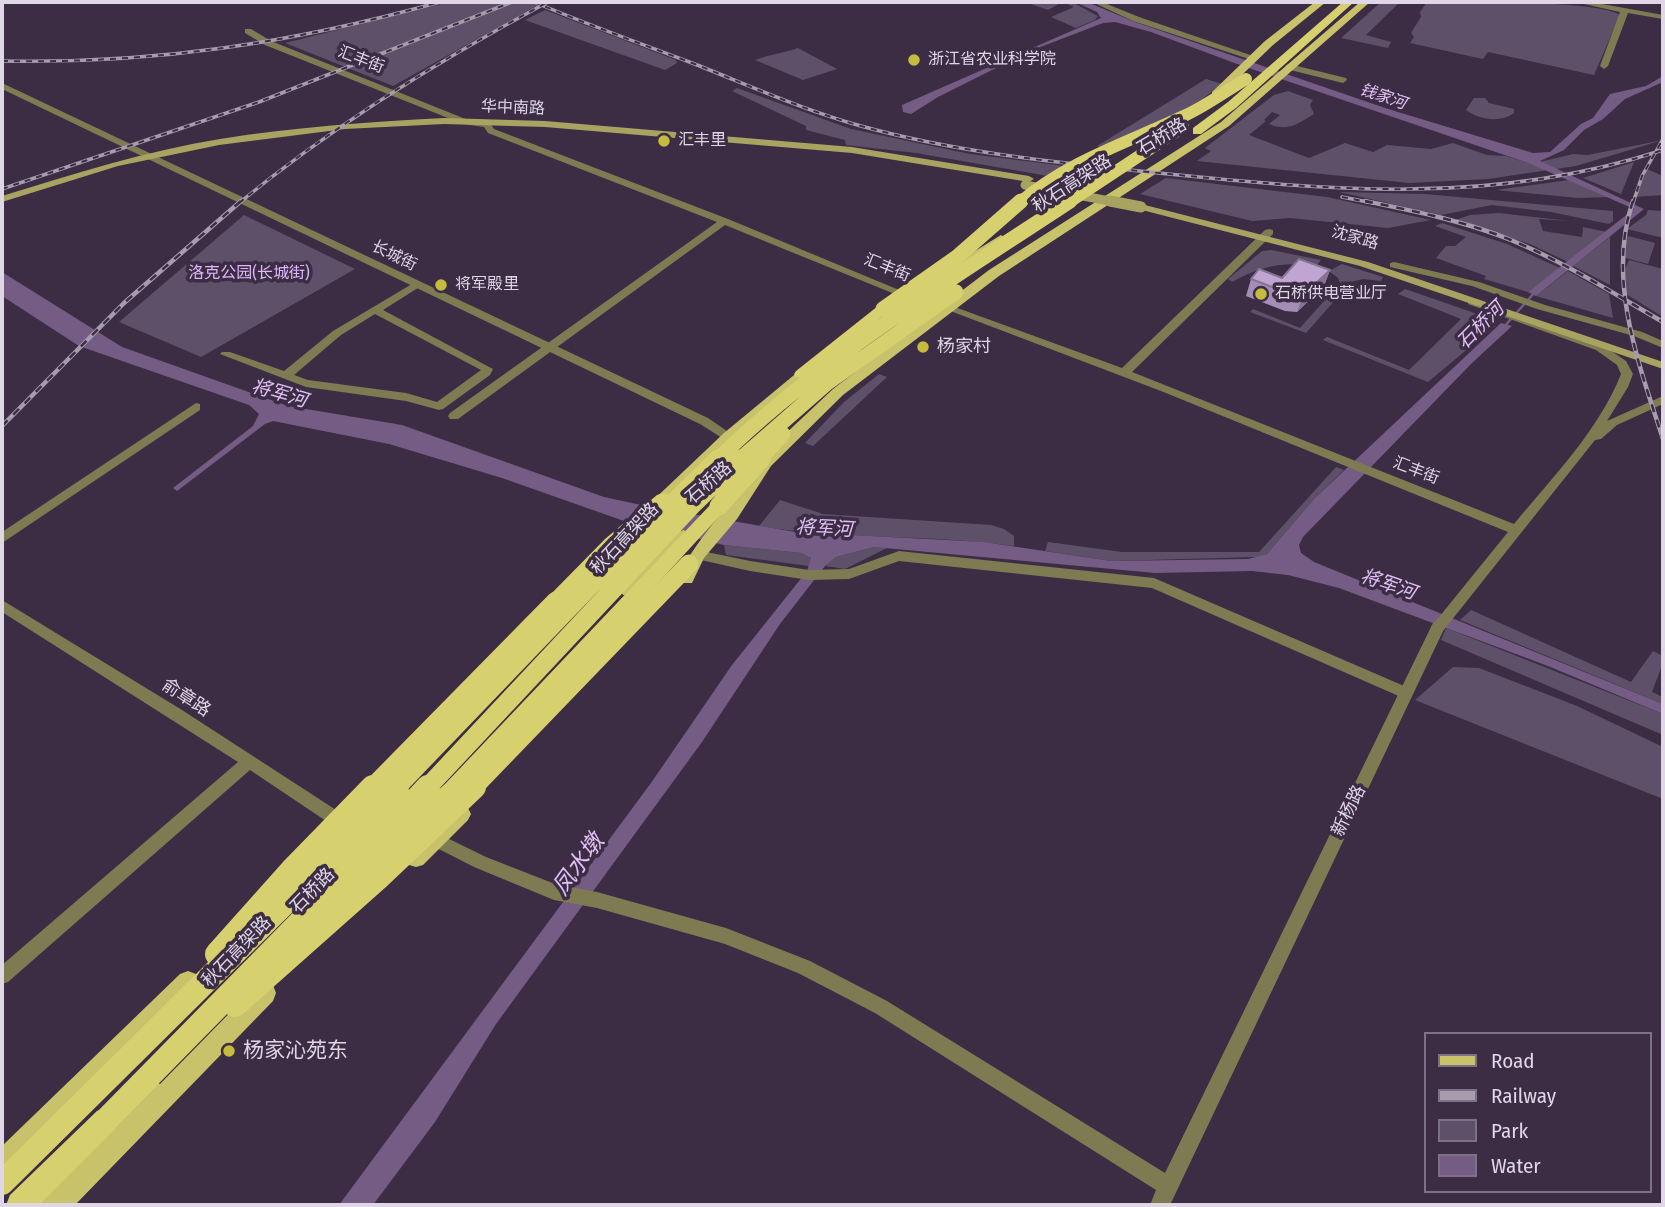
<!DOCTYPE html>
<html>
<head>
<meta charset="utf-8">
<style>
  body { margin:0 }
  #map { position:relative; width:1665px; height:1207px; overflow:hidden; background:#3c2d45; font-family:"Fira Sans Condensed",sans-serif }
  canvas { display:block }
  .frame { position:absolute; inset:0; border:4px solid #dfd6e6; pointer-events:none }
  .legend { position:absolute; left:1424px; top:1032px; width:228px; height:161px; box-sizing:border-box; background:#3c2d45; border:2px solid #7d7185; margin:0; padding:9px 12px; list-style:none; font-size:21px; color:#dfd6e6 }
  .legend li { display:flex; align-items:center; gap:14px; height:35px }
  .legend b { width:35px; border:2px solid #7d7185 }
</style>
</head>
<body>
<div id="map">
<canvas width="1665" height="1207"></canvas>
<div class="frame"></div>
<ul class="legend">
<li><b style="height:9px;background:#c8c26a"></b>Road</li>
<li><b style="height:9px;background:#a79cae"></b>Railway</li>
<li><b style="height:19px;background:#5e5068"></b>Park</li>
<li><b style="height:19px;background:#755c85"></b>Water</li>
</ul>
</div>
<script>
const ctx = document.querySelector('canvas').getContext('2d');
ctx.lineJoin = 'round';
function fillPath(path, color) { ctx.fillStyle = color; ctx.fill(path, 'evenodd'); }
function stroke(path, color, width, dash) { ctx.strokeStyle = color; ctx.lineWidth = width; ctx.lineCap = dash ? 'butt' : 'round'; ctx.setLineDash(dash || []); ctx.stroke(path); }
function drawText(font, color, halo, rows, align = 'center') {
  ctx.font = font + ' "Fira Sans Condensed","Noto Sans SC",sans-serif'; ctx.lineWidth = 7; ctx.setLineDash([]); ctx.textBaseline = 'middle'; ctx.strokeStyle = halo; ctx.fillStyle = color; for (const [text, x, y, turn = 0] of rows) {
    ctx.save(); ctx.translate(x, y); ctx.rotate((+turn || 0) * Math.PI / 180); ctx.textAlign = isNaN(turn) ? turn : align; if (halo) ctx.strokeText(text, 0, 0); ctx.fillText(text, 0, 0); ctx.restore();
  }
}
const green = new Path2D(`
  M449,2h80l9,3 -145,81 -108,-43z
  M1025,2h47l26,14 -3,4 -19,8 -25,-11 23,-10 -12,-5 -14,8z
  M1381,2h19l-34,33 25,7 -3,6 -47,-10z
  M1427,2c35,0 173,-2 193,13l-26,60 -106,-23 -5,7 -73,-16 4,-6 -3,-4 10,-16 -1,-5z
  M545,10l131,50 1,3 -12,7 -140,-50z
  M798,48l39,21 -34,11 -48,-20c16,-6 28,-7 43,-12z
  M1206,79l16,5 -34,26 -84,40 -7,-4z
  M737,88l114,41 119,25 95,12 -17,10 -132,-23 -70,-8 -1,-5 -39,-10v-4l-74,-35z
  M1288,91l25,9 -3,5 4,9c-16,10 -27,18 -45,10l11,-9 -8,-3 -8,8 2,1 -17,14 60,23 36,-15 28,9 14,-7 44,4 22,-6 34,12 19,1 25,8 42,-10 15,1 75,-15 -87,26 -88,13 -79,4 -212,-22 14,-10 -6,-3 69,-53z
  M1474,98h11l4,5 25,6v4c-13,10 -35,7 -48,-3z
  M1634,162l-13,32 -38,-16z
  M1647,169l16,7v19l-30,2z
  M1166,178l161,19 104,23 -43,8 -98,-10 -38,3 -112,-27z
  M1569,180l41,17 -32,1 -82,-8z
  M1339,192l86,2 188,17v10l-4,3 -58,-12 -59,-7 -51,10z
  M1648,210l15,1v27l-36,-9 19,-14z
  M1499,213l70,8 -30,-2 4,12 39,6 1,-10 24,5 -39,30 -38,-18 -75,-24 15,-5z
  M244,215l111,54 -154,88 -82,-35z
  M1442,223l65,21 53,24 -32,24 -44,-13 2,-3 -50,-18 10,-12h9l11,-9 -31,-11z
  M1628,236l27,7 -7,21 -26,-7z
  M1610,237v48l-37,-19z
  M1271,250l50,10 -5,6c-33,-5 -56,0 -84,16l-4,-3 34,-28z
  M1629,260l34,9v48l-37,-23 -1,-24z
  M1342,264l41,13 -2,4 -18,-2 -12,3 -45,51 -56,-21 3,-3 47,19 40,-45 -2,-5 -9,-7z
  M1568,271l41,23 4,24 -77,-22z
  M1405,289l84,29 6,8 -67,56 -105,-42 4,-3 82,33 52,-51 -63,-25z
  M879,374l8,3 -74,69 -8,-3 39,-41z
  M1336,467l8,3 -30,29 -47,55 -10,3 -146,4 -66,-10 3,-9 74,10h137z
  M780,500l43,14 168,11 13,4 10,7v10c-85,-12 -171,-6 -255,-20z
  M724,545l77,8 10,5 -2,8 -83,-11z
  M874,547l13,1 -42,21 -20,-3 11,-9z
  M1471,610l160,72 22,-31 10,5v7l-11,29 11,5v7l-203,-84z
  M1446,628l217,86v21l-222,-95z
  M1453,667l26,1 98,38 86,41v52l-248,-99z`);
const water = new Path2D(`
  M1075,2h12l48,20 250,86 148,45 17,-1 31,-28 12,-6 17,-24 36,-8 17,-10v6l-38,17 -22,20 -19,11 -20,20 -24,11 104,48 -108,87 -8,-4 106,-83 -103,-45 -291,-99 -89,-33 -36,-10 -12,1 -73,28 -92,46 -27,17 -8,-2 -1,-7 199,-87 -4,-6z
  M2,272l120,75 166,59 114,19 202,72 37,8 154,27 189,10 127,19 137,-2 19,-5 47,-55 187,-176 11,3 -41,38 -168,173 -4,8 2,8 13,9 349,142v10l-115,-48 -209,-78 -51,-13 -36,-4 -97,2 -281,-26 -38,10 -11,9 -45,58 -78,118 -206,282 -61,98 -62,83h-34l312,-422 81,-118 75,-94 4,-13 -10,-5 -77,-8 -100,-24 -122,-43 -113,-34 -116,-23 -8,3 -88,67 -4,-3 80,-62 6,-12 -10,-9 -170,-59 -77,-50z`);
const stream = new Path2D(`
  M1503,328l32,-36`);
const minor = new Path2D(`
  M1092,2h10l37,15 120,41 -7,2 -119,-39z
  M1575,2h16l72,13v4l-35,-6 -20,53 -4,3 -4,-3 20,-54z
  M245,29h6l20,12 197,79 22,3 4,6 234,90 188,78 -1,2h-8l-182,-74 -267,194h-8l-2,-3 2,-3 267,-191 -229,-89 -4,-6 -21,-3 -198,-79 -20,-12z
  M1289,64l57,14 1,2 -4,3 -57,-14v-4z
  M1269,229l4,1v4l-141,138 382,152c38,-46 85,-94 107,-150l-4,-9 -21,-15 -128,-46v-4h8l128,46 22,15 7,13 -5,13 -21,34 56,-25v8l-46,21 -16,14 -6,1 -152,191h-10l-2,-4 77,-95 -347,-141 -229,-87 1,-2h8l181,66 143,-138z
  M1394,262l85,20 66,23 97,27 21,9v7l-29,-12 -97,-27 -65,-23 -82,-19v-4z
  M417,281l5,3 -1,2 -38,24 110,59 -3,6 -47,34 -4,1 -33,-9 -100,-14 -86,-33 2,-2h8l54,19 49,-40zM375,314l106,56 -44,32 -31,-9 -98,-13 -14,-5 47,-40z
  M196,403l4,1v6l-198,133v-11z
  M697,550l53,11 59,9 40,-1 50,-18 255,27 257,111 2,4 -2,4h-10l-249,-109 -253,-27 -50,18 -40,1 -59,-9 -58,-13 -2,-3 2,-3z
  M2,600l180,110 168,109 2,5 -2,5 -6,2 -6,-2 -88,-59 -242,212 -6,2v-19l236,-203 -236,-150z`);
const tertiary = new Path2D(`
  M2,83l706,335 35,24 -2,3h-8l-33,-21 -698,-335z
  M1438,622l5,1 2,4 -275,578h-20l6,-15 -281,-177 -77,-40 -73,-29 -128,-36 -43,-8 -80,-33 -43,-22 -2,-5 2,-5 6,-2 49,24 69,27 42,8 129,36 84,33 77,40 278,172 266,-546 2,-4z`);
const secondary = new Path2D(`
  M444,118l101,3 307,26 177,29 5,3 -5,3 -177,-29 -307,-26 -101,-3 -99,5 -126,16 -101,21 -116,36v-6c72,-22 143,-45 218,-57 74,-12 149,-17 224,-21z
  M1141,204l227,58 295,100v7l-303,-103 -222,-57v-4z`);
const primary = new Path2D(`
  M1315,2h11l-53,43 -53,51h-8v-4l53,-51z
  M1360,2h10l-141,124 -230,150 -156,119 -72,71 -34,53 -33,39 -12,25h-12l-3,-4c18,-38 48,-68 72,-102l-3,-4 2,-4 85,-80 156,-119 232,-148z
  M1001,235l6,4 -1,3 -53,33 -5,1 -7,-4z
  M816,360l7,4 -2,3 -87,74 -76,74h-12l-2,-4 2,-4 78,-74 87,-72z
  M684,530l8,6 -2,4 -55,55h-12l-3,-5 3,-5 55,-53z
  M461,805l7,3 3,6 -3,6 -45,45 -7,2 -7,-2 -3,-7 3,-7 45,-43z
  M188,971l8,3 3,8 -3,8 -185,182 -9,3v-29l178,-172z
  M265,982l8,3 3,8 -3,8 -198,204h-47l4,-9 111,-113 8,-4 9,5 97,-99z`);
const trunk = new Path2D(`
  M1343,2h11l-118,106 -35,26h-8v-6l35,-26z
  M883,304l5,2 3,3 -3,3 -80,65h-12l-2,-3 2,-3 82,-65z
  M663,493l6,2 3,4 -3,4 -50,46 -56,57h-14l-3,-5 3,-5 56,-57 52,-44z
  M719,500l6,2 3,4 -3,4 -263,287 -104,96 -8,3 -8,-3 -4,-7 4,-7 104,-96 267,-281z
  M106,1107l9,4 4,9 -4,9 -76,76h-33l4,-10 87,-84z`);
const railFar1 = new Path2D(`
  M534,2c52,22 105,41 158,61 56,22 111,47 169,63 94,26 191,36 288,46 178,18 340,35 514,-22
  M2,61c152,3 291,-18 438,-59
  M2,189l257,-87 253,-100
  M1342,197l31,6
  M239,203c95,-78 199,-142 307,-200
  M1633,203l9,-27 21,-37`);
const rail = new Path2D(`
  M1365,201c49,10 99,20 146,39 53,22 102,53 152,82
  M1633,201c-27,78 6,164 30,238
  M2,426l122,-123 117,-102`);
const secondaryBridgeFar1 = new Path2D(`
  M1025,185l95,18`);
const secondaryBridge = new Path2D(`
  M1110,201l31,6`);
const trunkBridgeFar3 = new Path2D(`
  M1019,203c49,-42 110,-61 167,-88 21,-10 40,-24 60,-36
  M1068,203l115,-76`);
const trunkBridgeFar2 = new Path2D(`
  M883,309l74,-52 64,-56
  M716,461c105,-103 233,-180 354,-260
  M738,461l88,-77 130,-92
  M759,461l24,-27`);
const trunkBridgeFar1 = new Path2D(`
  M719,506l42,-47
  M371,789l185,-188
  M395,789l220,-229 103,-101
  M426,789l266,-284 48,-46
  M472,789l217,-225`);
const trunkBridge = new Path2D(`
  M217,954l75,-84 81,-83
  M235,1005l143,-127 96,-91
  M106,1120l228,-232 94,-101
  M2,1183l307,-304 88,-92`);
const wall = new Path2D(`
  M1330,270l-6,16 -27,26 -12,-1 -39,-15 5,-17 31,-1z`);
const shadedWall = new Path2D(`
  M1330,270l-6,16 -27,26 6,-17z`);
const building = new Path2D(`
  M1299,259l31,11 -27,25 -12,-1 -40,-15 8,-10 23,9z`);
const markers = [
  [914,60,7,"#c5bc3d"],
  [664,141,7,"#c5bc3d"],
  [441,285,7,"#c5bc3d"],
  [1261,294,7,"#c5bc3d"],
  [923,347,7,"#c5bc3d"],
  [229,1051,7,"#c5bc3d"]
];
const farStreetnames = [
  ["汇丰街",361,60,21],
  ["华中南路",513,108,2],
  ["沈家路",1355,238,16],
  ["长城街",394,256,26],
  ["汇丰街",887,268,22],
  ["汇丰街",1416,471,21]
];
const farPoinames = [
  ["浙江省农业科学院",928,60],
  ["汇丰里",678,141],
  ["将军殿里",455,285],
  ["石桥供电营业厅",1275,294]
];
const farWaternames = [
  ["钱家河",1383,97,19]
];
const farParknames = [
  ["洛克公园(长城街)",249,274]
];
const streetNames = [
  ["石桥路",1162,137,-31],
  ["秋石高架路",1072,184,-33],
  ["石桥路",709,483,-41],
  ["秋石高架路",625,539,-47],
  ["俞章路",186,698,33],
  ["新杨路",1349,811,-64],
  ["石桥路",313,891,-46],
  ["秋石高架路",237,952,-46]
];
const poiNames = [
  ["杨家村",937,347]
];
const waterNames = [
  ["石桥河",1481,326,-45],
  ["将军河",279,394,16],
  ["将军河",824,529,3],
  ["将军河",1388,585,19]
];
const nearPoinames = [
  ["杨家沁苑东",243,1051]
];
const nearWaternames = [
  ["凤水墩",579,865,-54]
];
fillPath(green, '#5e5068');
fillPath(water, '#755c85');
stroke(stream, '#755c85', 2.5);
fillPath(minor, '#7e7b52');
fillPath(tertiary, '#7e7b52');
fillPath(secondary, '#a8a360');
fillPath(primary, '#c8c26a');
fillPath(trunk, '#d7d06e');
stroke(railFar1, '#a79cae', 3.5);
stroke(rail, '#a79cae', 4.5);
stroke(railFar1, '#3c2d45', 2, [6]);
stroke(rail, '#3c2d45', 2.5, [8]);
stroke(secondaryBridgeFar1, '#a8a360', 9);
stroke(secondaryBridge, '#a8a360', 11);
stroke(trunkBridgeFar3, '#d7d06e', 12);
stroke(trunkBridgeFar2, '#d7d06e', 15);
stroke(trunkBridgeFar1, '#d7d06e', 19);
stroke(trunkBridge, '#d7d06e', 24);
fillPath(wall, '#a58eb5');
fillPath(shadedWall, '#867493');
fillPath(building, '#c0a5d2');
stroke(building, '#867493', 2);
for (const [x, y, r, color] of markers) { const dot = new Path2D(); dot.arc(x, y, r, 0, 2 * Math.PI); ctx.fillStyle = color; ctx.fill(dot); stroke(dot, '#3c2d45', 2.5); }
drawText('16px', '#dfd6e6', '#3c2d45', farStreetnames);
drawText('16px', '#dfd6e6', '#3c2d45', farPoinames, 'left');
drawText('italic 16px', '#e1c1f6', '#3c2d45', farWaternames);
drawText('16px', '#dfb7f9', '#3c2d45', farParknames);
drawText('18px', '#dfd6e6', '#3c2d45', streetNames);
drawText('18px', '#dfd6e6', '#3c2d45', poiNames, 'left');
drawText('italic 19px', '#e1c1f6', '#3c2d45', waterNames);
drawText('21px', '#dfd6e6', '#3c2d45', nearPoinames, 'left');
drawText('italic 23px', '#e1c1f6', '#3c2d45', nearWaternames);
</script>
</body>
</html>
